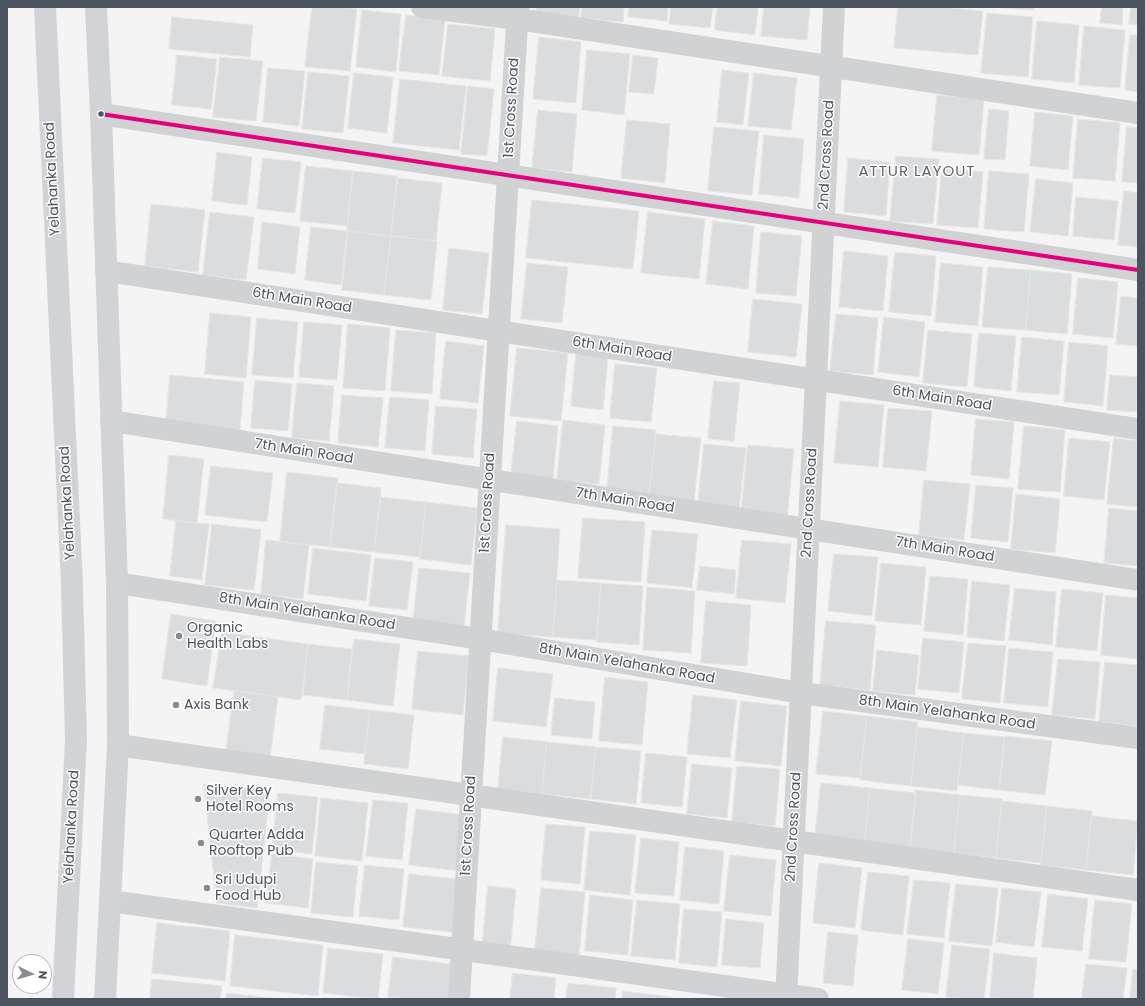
<!DOCTYPE html>
<html>
<head>
<meta charset="utf-8">
<style>
  body { margin:0 }
  #map { position:relative; width:1145px; height:1006px; overflow:hidden; background:#f4f4f4; font-family:Poppins,sans-serif }
  canvas { display:block }
  .frame { position:absolute; inset:0; border:8px solid #4b535f; pointer-events:none }
  .north { position:absolute; left:12px; top:954px; width:40px; height:40px; box-sizing:border-box; background:#fff; border:1px solid #b7babf; border-radius:50%; rotate:95deg; font-size:11px; font-weight:700; line-height:16px; text-align:center; color:#4b535f }
  .north::after { content:''; display:block; margin:auto; width:14px; height:18px; background:#868b93; clip-path:polygon(50% 0,100% 100%,50% 72%,0 100%) }
</style>
</head>
<body>
<div id="map">
<canvas width="1145" height="1006"></canvas>
<div class="frame"></div>
<div class="north">N</div>
</div>
<script>
const ctx = document.querySelector('canvas').getContext('2d');
ctx.lineJoin = 'round';
function fillPath(path, color) { ctx.fillStyle = color; ctx.fill(path, 'evenodd'); }
function stroke(path, color, width, dash) { ctx.strokeStyle = color; ctx.lineWidth = width; ctx.lineCap = dash ? 'butt' : 'round'; ctx.setLineDash(dash || []); ctx.stroke(path); }
function drawText(font, color, halo, rows, align = 'center') {
  ctx.font = font + ' Poppins,sans-serif'; ctx.lineWidth = 3; ctx.setLineDash([]); ctx.textBaseline = 'middle'; ctx.strokeStyle = halo; ctx.fillStyle = color; for (const [text, x, y, turn = 0] of rows) {
    ctx.save(); ctx.translate(x, y); ctx.rotate((+turn || 0) * Math.PI / 180); ctx.textAlign = isNaN(turn) ? turn : align; if (halo) ctx.strokeText(text, 0, 0); ctx.fillText(text, 0, 0); ctx.restore();
  }
}
const building = new Path2D(`
  M312,7h25l20,2 -7,62 -45,-4z
  M537,7h43l-2,12 -41,-5z
  M582,7h42l-1,15 -42,-4z
  M629,7h39l-1,14 -39,-4z
  M671,7h42l-3,21 -41,-4z
  M717,7h41l-3,28 -40,-5z
  M764,7h46l-3,33 -46,-4z
  M898,7h40l45,4 -5,44 -84,-7z
  M994,7h40v3z
  M1102,7h21l-1,18 -22,-2z
  M1131,7h7v18l-9,-1z
  M362,10l39,4 -5,58 -40,-5z
  M987,13l46,4 -5,60 -47,-4z
  M406,15l39,4 -6,56 -40,-4z
  M172,17l81,8 -3,32 -81,-8z
  M1037,21l42,4 -5,58 -42,-4z
  M448,24l47,5 -5,52 -48,-5z
  M1084,26l41,4 -5,58 -41,-3z
  M1130,35h8v57l-13,-2z
  M539,37l42,5 -5,61 -43,-4z
  M587,50l43,4 -6,61 -42,-5z
  M177,55l40,4 -6,50 -39,-4z
  M633,55l25,3 -4,36 -25,-2z
  M220,57l43,4 -7,60 -43,-4z
  M268,68l37,3 -6,55 -36,-4z
  M722,70l27,3 -6,52 -26,-3z
  M308,72l41,4 -6,57 -41,-4z
  M354,73l39,4 -6,56 -39,-5z
  M754,73l43,5 -6,52 -43,-4z
  M400,79l66,7 -7,64 -66,-7z
  M468,86l26,3 -7,67 -26,-2z
  M937,95l47,5 -5,55 -47,-4z
  M989,109l20,2 -4,49 -21,-1z
  M538,110l39,4 -5,58 -40,-4z
  M1035,112l38,4 -5,54 -38,-4z
  M1078,119l42,4 -5,58 -42,-3z
  M627,120l43,4 -5,59 -44,-5z
  M714,127l45,4 -7,64 -44,-4z
  M1127,127l11,1v55l-16,-1z
  M764,135l40,4 -5,59 -40,-4z
  M217,152l35,5 -5,48 -35,-4z
  M896,156l43,3 -6,65 -43,-3z
  M263,158l38,4 -6,51 -38,-4z
  M848,158l42,4 -4,54 -42,-4z
  M306,166l47,5 -6,55 -47,-5z
  M942,168l41,4 -5,56 -41,-3z
  M353,171l45,5 -7,60 -44,-5z
  M989,171l40,3 -5,58 -40,-3z
  M397,178l45,5 -6,58 -45,-5z
  M1036,179l37,4 -5,53 -38,-4z
  M1124,191l14,2v54l-20,-2z
  M1076,197l42,4 -4,39 -41,-4z
  M532,200l107,11 -6,58 -107,-11z
  M151,204l54,6 -7,62 -53,-6z
  M210,212l44,5 -8,63 -43,-5z
  M648,212l57,7 -6,60 -58,-6z
  M713,221l41,5 -6,63 -42,-5z
  M262,222l38,5 -5,47 -37,-5z
  M311,227l36,4 -6,54 -36,-5z
  M348,231l43,5 -7,59 -42,-5z
  M761,232l41,4 -6,60 -40,-3z
  M391,236l46,5 -6,59 -47,-5z
  M449,248l40,5 -7,61 -39,-4z
  M844,251l44,5 -5,55 -44,-4z
  M895,252l41,4 -5,60 -42,-4z
  M527,263l41,4 -6,56 -41,-4z
  M941,263l42,4 -5,59 -43,-4z
  M988,267l43,3 -5,60 -44,-3z
  M1031,270l41,4 -5,60 -41,-4z
  M1078,278l40,4 -5,56 -40,-4z
  M1121,296l17,2v48l-22,-2z
  M753,299l49,5 -6,53 -48,-5z
  M210,313l41,4 -5,61 -41,-4z
  M836,314l42,4 -5,57 -43,-4z
  M884,317l41,5 -6,55 -41,-5z
  M257,318l41,4 -5,56 -41,-3z
  M304,322l38,3 -5,55 -38,-3z
  M348,324l42,4 -5,63 -42,-3z
  M396,330l40,3 -4,61 -41,-3z
  M928,330l44,4 -5,53 -44,-4z
  M979,333l37,3 -5,55 -37,-4z
  M1022,337l42,4 -5,54 -42,-3z
  M446,341l38,5 -6,57 -38,-4z
  M1069,342l39,4 -5,60 -39,-4z
  M517,348l51,5 -7,68 -51,-5z
  M576,354l32,3 -5,53 -32,-4z
  M615,364l42,4 -6,54 -41,-4z
  M170,375l74,7 -4,48 -74,-7z
  M1110,375l28,2 -2,35 -29,-2z
  M255,380l37,4 -4,47 -37,-3z
  M714,381l26,2 -6,58 -26,-2z
  M297,383l37,3 -5,55 -37,-3z
  M342,395l41,3 -5,49 -40,-4z
  M390,397l39,3 -4,51 -40,-3z
  M840,401l44,4 -6,62 -44,-4z
  M436,406l41,3 -4,49 -41,-4z
  M888,408l44,3 -6,60 -43,-4z
  M976,419l38,3 -5,57 -38,-4z
  M563,420l42,5 -6,59 -42,-4z
  M517,421l41,5 -5,53 -42,-5z
  M613,426l43,4 -7,66 -42,-5z
  M1024,426l41,4 -5,62 -42,-3z
  M656,434l45,4 -7,63 -45,-4z
  M1069,438l41,4 -6,58 -40,-4z
  M1114,438l24,3v66l-31,-3z
  M704,444l42,4 -7,60 -41,-4z
  M748,445l46,4 -7,70 -46,-5z
  M169,455l35,4 -7,64 -34,-4z
  M211,466l62,7 -6,49 -62,-7z
  M287,472l51,6 -8,69 -50,-5z
  M924,480l46,4 -6,56 -45,-5z
  M337,483l44,5 -7,64 -44,-5z
  M976,485l37,3 -5,54 -37,-4z
  M1016,494l44,5 -5,54 -44,-4z
  M381,497l45,5 -6,55 -46,-5z
  M426,502l51,6 -6,57 -51,-6z
  M1109,508l29,3v55l-34,-3z
  M583,518l62,4 -4,60 -63,-4z
  M176,521l33,3 -7,56 -32,-4z
  M212,524l49,6 -7,60 -49,-5z
  M506,525l54,4 -7,108 -55,-4z
  M652,530l46,4 -6,54 -45,-5z
  M266,540l43,5 -6,54 -42,-5z
  M742,540l49,4 -6,59 -49,-5z
  M313,548l58,7 -5,46 -58,-7z
  M834,554l44,3 -6,59 -44,-5z
  M375,558l38,4 -6,48 -38,-4z
  M881,563l45,4 -5,58 -46,-4z
  M700,566l36,4 -2,24 -37,-4z
  M419,568l51,5 -6,54 -51,-5z
  M930,576l38,3 -5,56 -39,-4z
  M557,580l44,3 -5,57 -43,-3z
  M972,581l38,4 -6,56 -37,-4z
  M601,583l42,3 -4,59 -42,-3z
  M647,587l48,4 -4,62 -48,-3z
  M1015,588l41,4 -4,53 -43,-5z
  M1062,589l41,4 -6,58 -41,-4z
  M1106,595l32,3v61l-37,-4z
  M706,601l45,4 -4,61 -46,-3z
  M171,614l45,7 -9,65 -45,-7z
  M826,621l50,4 -6,65 -50,-5z
  M222,632l86,12 -7,56 -88,-12z
  M923,638l41,4 -5,51 -41,-4z
  M354,639l46,5 -7,62 -46,-6z
  M968,643l38,3 -6,57 -38,-4z
  M308,644l44,5 -5,51 -44,-5z
  M1009,648l44,4 -5,55 -44,-4z
  M877,650l42,5 -4,40 -42,-4z
  M418,651l51,5 -6,59 -51,-6z
  M1058,659l42,3 -5,57 -43,-4z
  M1105,662l33,3v61l-39,-4z
  M498,668l55,6 -7,53 -53,-6z
  M605,677l43,5 -6,63 -43,-4z
  M234,691l44,6 -8,61 -44,-6z
  M693,695l44,5 -7,58 -43,-4z
  M555,698l40,4 -3,37 -41,-4z
  M741,701l46,5 -6,60 -46,-5z
  M325,705l45,5 -5,44 -45,-5z
  M370,710l44,5 -6,54 -44,-5z
  M823,711l44,5 -7,62 -44,-4z
  M867,716l51,6 -7,64 -51,-6z
  M918,727l46,6 -7,58 -46,-5z
  M964,733l41,4 -6,53 -41,-5z
  M1005,736l47,5 -7,54 -46,-5z
  M503,737l44,5 -5,52 -44,-5z
  M547,742l49,5 -5,52 -49,-5z
  M596,747l45,4 -5,53 -45,-5z
  M646,753l41,4 -5,50 -41,-4z
  M692,764l40,4 -5,50 -40,-4z
  M737,766l43,3 -5,57 -43,-4z
  M821,783l49,5 -5,53 -50,-5z
  M204,784l66,7 -13,117 -40,-5z
  M870,788l46,5 -6,55 -45,-5z
  M916,790l44,5 -6,58 -44,-5z
  M278,793l40,4 -6,57 -40,-5z
  M960,795l42,4 -6,59 -42,-5z
  M321,798l47,5 -6,58 -47,-5z
  M373,800l35,3 -6,57 -36,-4z
  M1002,801l45,5 -6,57 -45,-5z
  M1047,806l45,5 -6,59 -45,-5z
  M416,809l50,6 -6,56 -51,-6z
  M1092,816l46,5 -5,54 -47,-5z
  M546,824l39,3 -5,57 -39,-4z
  M590,831l46,4 -6,60 -46,-5z
  M641,838l38,4 -5,54 -39,-3z
  M685,847l39,4 -5,53 -39,-4z
  M272,854l41,5 -5,49 -42,-5z
  M730,855l46,5 -5,56 -47,-5z
  M316,862l42,4 -5,51 -42,-4z
  M819,863l43,5 -7,60 -42,-5z
  M365,865l39,4 -5,51 -40,-4z
  M868,872l41,4 -6,59 -42,-5z
  M409,874l49,5 -6,53 -49,-5z
  M914,880l36,3 -6,55 -37,-4z
  M956,884l42,4 -6,58 -43,-5z
  M488,886l28,3 -6,63 -28,-3z
  M541,888l44,4 -6,64 -44,-5z
  M1002,888l39,4 -7,55 -38,-5z
  M1048,894l40,5 -6,52 -40,-4z
  M590,895l43,5 -5,55 -43,-4z
  M637,900l43,4 -5,56 -44,-4z
  M1095,900l37,4 -6,58 -37,-3z
  M684,909l38,3 -5,55 -38,-4z
  M726,919l38,4 -4,45 -38,-3z
  M157,923l73,8 -5,50 -73,-8z
  M828,932l30,3 -5,51 -30,-3z
  M235,935l88,10 -5,51 -88,-10z
  M908,939l36,4 -6,51 -36,-4z
  M952,945l38,4 -6,50h-18l-20,-2z
  M328,948l55,6 -5,45 -55,-6z
  M994,953l43,5 -4,41 -43,-1z
  M393,957l59,7 -4,35h-41l-19,-2z
  M1086,964l41,4 -4,31h-41z
  M1133,969l5,1v29h-8z
  M513,973l43,5 -2,21h-44z
  M152,979l70,7 -2,13h-70z
  M568,983l48,5 -1,11h-49z
  M623,991l49,6 -1,2h-49z
  M227,993l53,6h-54z`);
const street = new Path2D(`
  M422,7l95,12 621,94
  M101,114l1037,156
  M106,271l1032,158
  M111,421l1027,159
  M117,583l363,56 321,54 337,45
  M118,745l1020,145
  M110,901l708,98
  M459,999l59,-992
  M786,999l48,-992`);
const secondary = new Path2D(`
  M45,7l27,578 4,155 -13,259
  M96,7l5,107 16,469 1,162 -13,254`);
const bus1 = new Path2D(`
  M101,114l1037,156`);
const markers = [
  [101,114,3.5,"#4b535f"],
  [179,636,4,"#868b93"],
  [176,705,4,"#868b93"],
  [198,799,4,"#868b93"],
  [201,843,4,"#868b93"],
  [207,888,4,"#868b93"]
];
const streetNames = [
  ["1st Cross Road",512,108,-87],
  ["2nd Cross Road",827,155,-87],
  ["Yelahanka Road",53,179,-93],
  ["6th Main Road",302,301,9],
  ["6th Main Road",622,350,9],
  ["6th Main Road",942,399,9],
  ["7th Main Road",304,452,9],
  ["7th Main Road",625,501,9],
  ["Yelahanka Road",68,503,-93],
  ["1st Cross Road",488,503,-87],
  ["2nd Cross Road",810,503,-87],
  ["7th Main Road",945,550,9],
  ["8th Main Yelahanka Road",307,612,9],
  ["8th Main Yelahanka Road",627,664,10],
  ["8th Main Yelahanka Road",947,713,8],
  ["1st Cross Road",469,826,-87],
  ["Yelahanka Road",72,827,-87],
  ["2nd Cross Road",794,827,-87]
];
const poiNames = [
  ["Organic",187,628],
  ["Health Labs",187,644],
  ["Axis Bank",184,705],
  ["Silver Key",206,791],
  ["Hotel Rooms",206,807],
  ["Quarter Adda",209,835],
  ["Rooftop Pub",209,851],
  ["Sri Udupi",215,880],
  ["Food Hub",215,896]
];
const neighbourhoodNames = [
  ["ATTUR LAYOUT",917,172]
];
fillPath(building, '#dbdcde');
stroke(building, '#e5e5e6', 1);
stroke(street, '#d0d2d4', 22);
stroke(secondary, '#d1d3d6', 22);
stroke(bus1, '#e5007d', 4);
for (const [x, y, r, color] of markers) { const dot = new Path2D(); dot.arc(x, y, r, 0, 2 * Math.PI); ctx.fillStyle = color; ctx.fill(dot); stroke(dot, '#fff', 1.5); }
drawText('14px', '#4b535f', '#fff', streetNames);
drawText('14px', '#4b535f', '#fff', poiNames, 'left');
ctx.letterSpacing = '1px';
drawText('15px', '#5f6267', '#fff', neighbourhoodNames);
ctx.letterSpacing = '0px';
</script>
</body>
</html>
